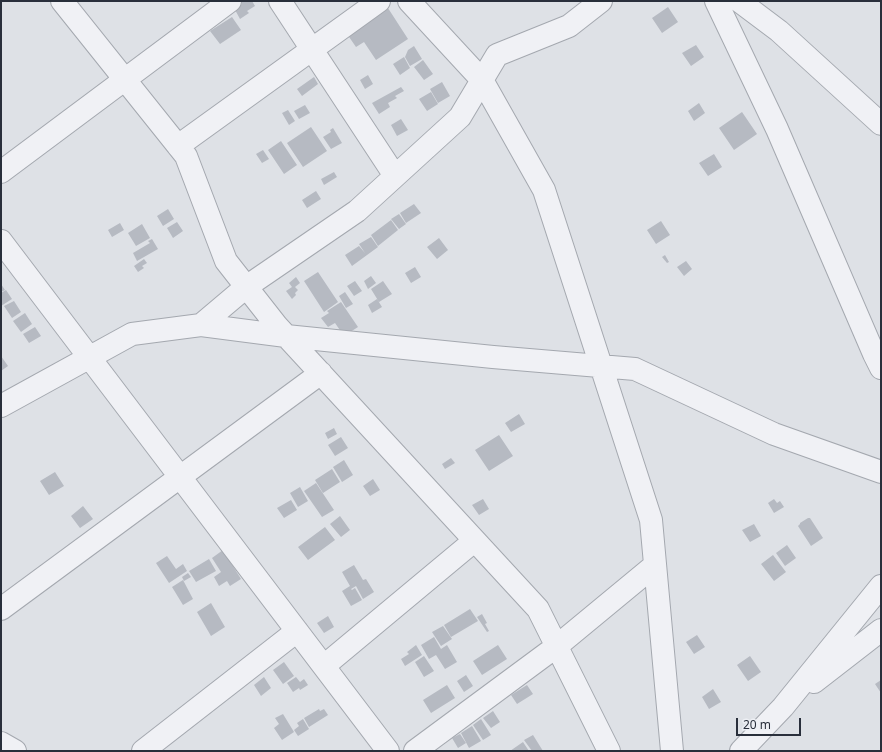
<!DOCTYPE html>
<html>
<head>
<meta charset="utf-8">
<style>
  body { margin:0 }
  #map { position:relative; width:882px; height:752px; overflow:hidden; background:#dee1e6; font-family:"Noto Sans",sans-serif }
  canvas { display:block }
  .frame { position:absolute; inset:0; border:2px solid #292f3b; pointer-events:none }
  .scale { position:absolute; left:736px; top:718px; width:65px; height:18px; box-sizing:border-box; border:2px solid #292f3b; border-top:0; padding-left:5px; font-size:12px; line-height:14px; white-space:nowrap; color:#292f3b; -webkit-text-stroke:3px #edeff4; paint-order:stroke }
</style>
</head>
<body>
<div id="map">
<canvas width="882" height="752"></canvas>
<div class="frame"></div>
<div class="scale">20 m</div>
</div>
<script>
const ctx = document.querySelector('canvas').getContext('2d');
ctx.lineJoin = 'round';
function fillPath(path, color) { ctx.fillStyle = color; ctx.fill(path, 'evenodd'); }
function stroke(path, color, width, dash) { ctx.strokeStyle = color; ctx.lineWidth = width; ctx.lineCap = dash ? 'butt' : 'round'; ctx.setLineDash(dash || []); ctx.stroke(path); }
const building = new Path2D(`
  M240,1h12l3,5 -8,5 2,2 -9,6 -6,-11 8,-4z
  M386,5l22,34 -32,21 -12,-18 -8,5 -9,-13z
  M668,7l10,15 -16,11 -10,-15z
  M232,17l9,13 -21,14 -10,-13z
  M696,45l8,12 -13,9 -9,-13z
  M414,46l8,13 -12,7 -5,-9 3,-7z
  M404,57l6,11 -10,7 -7,-11z
  M423,60l10,14 -9,6 -10,-13z
  M368,75l5,9 -8,5 -5,-9z
  M314,77l4,7 -16,12 -5,-7z
  M442,82l8,14 -12,7 -8,-14z
  M401,87l3,4 -9,5 2,2 -9,5 2,4 -11,7 -7,-11z
  M431,92l7,12 -11,7 -8,-12z
  M699,103l6,10 -11,8 -6,-10z
  M305,105l5,8 -11,6 -5,-8z
  M288,110l7,11 -6,4 -7,-12z
  M742,112l15,22 -23,16 -15,-22z
  M401,119l7,11 -11,6 -6,-11z
  M311,127l16,24 -24,16 -16,-24z
  M333,128l9,15 -11,6 -8,-12 8,-5 -1,-2z
  M281,141l16,24 -13,9 -16,-24z
  M263,150l6,9 -7,4 -6,-9z
  M714,154l8,13 -14,9 -9,-13z
  M334,172l3,5 -13,8 -3,-6z
  M316,191l5,8 -14,9 -5,-8z
  M414,204l7,9 -15,10 -6,-10z
  M168,209l6,10 -11,7 -6,-10z
  M399,214l7,10 -7,5 -8,-10z
  M391,220l7,10 -20,16 -7,-11z
  M661,221l9,14 -14,9 -9,-14z
  M177,222l6,9 -10,7 -6,-10z
  M120,223l4,7 -12,7 -4,-7z
  M142,224l8,14 -14,8 -8,-13z
  M371,237l7,10 -26,19 -7,-11 14,-9 6,7 -6,-9z
  M439,238l9,12 -11,9 -10,-12z
  M152,239l6,10 -21,12 -4,-8 17,-10 -2,-2z
  M665,255l4,7 -2,1 -5,-6z
  M144,259l3,4 -5,3 2,2 -6,4 -4,-6z
  M686,261l6,8 -8,7 -7,-9z
  M415,267l6,10 -10,6 -6,-10z
  M318,272l20,30 -14,10 -20,-31z
  M371,276l5,7 -8,6 -4,-8z
  M296,277l4,6 -5,4 3,3 -3,3 1,2 -4,4 -6,-8 6,-4 -3,-4z
  M355,281l7,10 -8,5 -7,-10z
  M383,281l9,13 -13,8 -8,-13z
  M1,284l4,6 -4,2z
  M6,290l6,9 -11,7v-13z
  M345,292l8,12 -7,4 -7,-12z
  M377,299l5,8 -10,6 -4,-8z
  M14,301l7,11 -9,6 -8,-12z
  M341,302l17,25 -14,9 -9,-13 -7,4 -7,-9 8,-5 -2,-2z
  M25,313l7,11 -11,8 -8,-11z
  M35,327l6,9 -12,7 -6,-9z
  M1,356l7,10 -7,5z
  M519,414l6,10 -14,8 -6,-9z
  M334,428l3,6 -9,5 -3,-6z
  M499,435l14,21 -24,15 -14,-21z
  M341,437l7,11 -13,8 -7,-11z
  M451,458l4,5 -10,6 -3,-5z
  M344,460l9,15 -11,7 -9,-15z
  M332,469l8,13 -17,11 -8,-13z
  M55,472l9,14 -15,9 -9,-14z
  M373,479l7,11 -10,6 -7,-10z
  M316,483l18,27 -12,7 -18,-26z
  M300,487l8,14 -10,6 -8,-14z
  M483,499l6,10 -10,6 -7,-10z
  M774,499l3,4 3,-2 4,6 -10,6 -6,-10z
  M291,500l6,10 -13,8 -7,-10z
  M83,506l10,13 -13,9 -9,-12z
  M340,516l10,14 -9,7 -11,-13z
  M808,518h2l13,20 -12,8 -13,-20 2,-2v-1z
  M754,524l7,12 -11,6 -8,-12z
  M325,527l10,13 -27,20 -10,-13z
  M787,545l9,13 -11,8 -9,-13z
  M223,550l18,29 -11,7 -3,-5 -8,5 -5,-9 7,-5 -9,-14z
  M773,555l13,17 -12,9 -13,-17z
  M167,556l9,13 7,-5 4,7 -18,12 -13,-20z
  M209,559l7,12 -20,11 -7,-11z
  M354,565l9,15 3,-1 8,13 -11,7 -7,-13 -5,3 1,1 3,-2 7,12 -11,6 -9,-15 8,-5 -8,-14z
  M188,573l3,4 -7,4 -2,-4z
  M183,580l10,19 -10,6 -11,-18z
  M211,603l14,24 -14,9 -14,-24z
  M470,609l8,12 -27,16 -7,-12z
  M482,614l5,9 -2,1 4,7 -2,1 -10,-15z
  M328,616l6,11 -10,6 -7,-10z
  M443,626l9,13 -11,7 -9,-14z
  M697,635l8,12 -11,7 -8,-12z
  M434,637l7,12 6,-4 10,17 -12,7 -9,-14 -7,4 -8,-14z
  M416,645l6,10 -17,11 -4,-7 8,-5 -2,-2z
  M498,645l9,14 -25,16 -9,-14z
  M424,656l10,15 -10,6 -9,-15z
  M750,656l11,16 -13,9 -11,-16z
  M284,662l10,14 -11,8 -10,-14z
  M466,675l7,11 -9,6 -7,-11z
  M264,677l7,11 -10,8 -7,-11z
  M296,677l4,5 4,-3 4,6 -8,5 -1,-2 -6,4 -6,-9z
  M881,680v13l-6,-9z
  M447,685l8,13 -24,15 -8,-13z
  M527,685l6,9 -16,10 -6,-9z
  M713,689l8,13 -12,7 -7,-12z
  M319,709l1,2 4,-2 4,6 -19,12 -5,-9z
  M493,711l7,11 -9,6 -8,-10z
  M283,714l11,18 -12,8 -8,-12 5,-4 -4,-6z
  M303,719l6,10 -11,7 -4,-6 5,-4 -2,-3z
  M481,719l10,16 -8,5 -10,-15z
  M472,726l9,15 -12,7 -8,-15z
  M460,734l6,9 -8,5 -6,-10z
  M533,735l10,16h-11l-8,-11z
  M523,742l6,9h-19z`);
const minor = new Path2D(`
  M62,1l124,155 40,105 51,65 261,283 71,142
  M280,1l115,175
  M409,1l73,79 62,110 107,330 21,231
  M716,1l61,128 97,225 7,14
  M739,1l40,30 102,93
  M178,146l201,-145
  M1,172l229,-171
  M1,241l387,510
  M201,325l45,-38 111,-76 103,-94 37,-62 72,-29 32,-25
  M1,406l131,-72 69,-9 85,11 207,21 142,12 139,65 107,38
  M1,609l320,-236
  M324,666l150,-125
  M814,682l67,-52
  M1,743l14,8
  M143,751l154,-120
  M415,751l142,-105 98,-81
  M741,751l42,-44 98,-121`);
fillPath(building, '#b6bac2');
stroke(minor, '#a4a8af', 24);
stroke(minor, '#f0f1f5', 22);
</script>
</body>
</html>
